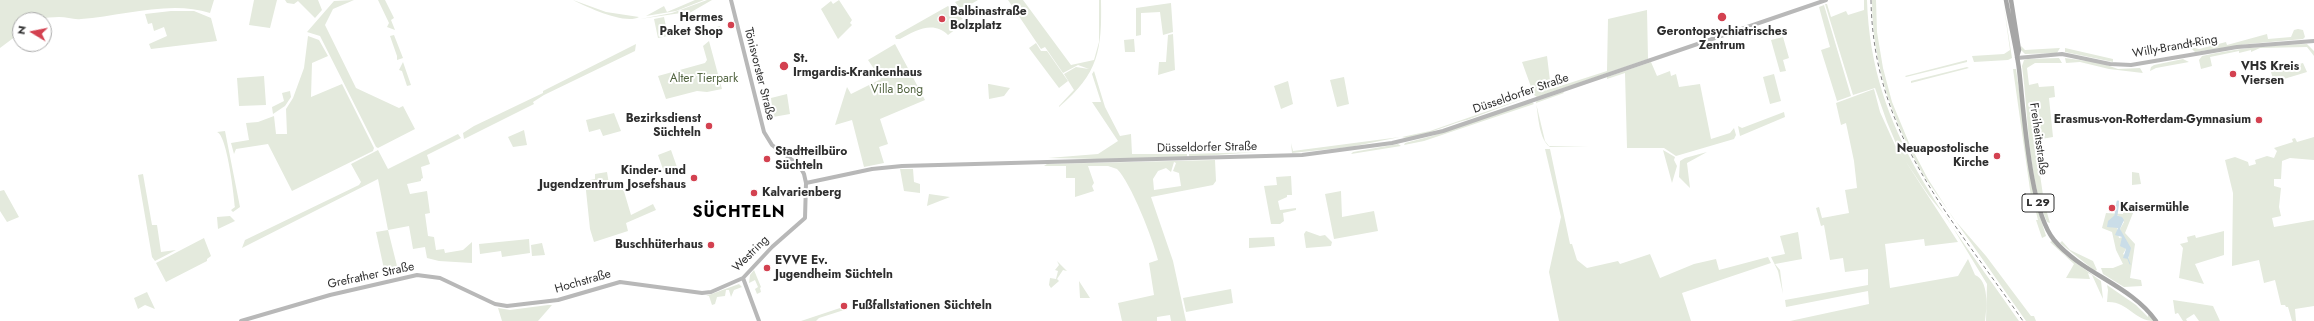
<!DOCTYPE html>
<html>
<head>
<meta charset="utf-8">
<style>
  body { margin:0 }
  #map { position:relative; width:2314px; height:321px; overflow:hidden; background:#fff; font-family:Jost,sans-serif }
  canvas { display:block }
  .north { position:absolute; left:12px; top:12px; width:40px; height:40px; box-sizing:border-box; background:#fff; border:1px solid #ababab; border-radius:50%; rotate:280deg; font-size:11px; font-weight:700; line-height:16px; text-align:center; color:#2e2e2e }
  .north::after { content:''; display:block; margin:auto; width:14px; height:18px; background:#d34150; clip-path:polygon(50% 0,100% 100%,50% 72%,0 100%) }
</style>
</head>
<body>
<div id="map">
<canvas width="2314" height="321"></canvas>
<div class="north">N</div>
</div>
<script>
const ctx = document.querySelector('canvas').getContext('2d');
ctx.lineJoin = 'round';
function fillPath(path, color) { ctx.fillStyle = color; ctx.fill(path, 'evenodd'); }
function stroke(path, color, width, dash) { ctx.strokeStyle = color; ctx.lineWidth = width; ctx.lineCap = dash ? 'butt' : 'round'; ctx.setLineDash(dash || []); ctx.stroke(path); }
function drawText(font, color, halo, rows, align = 'center') {
  ctx.font = font + ' Jost,sans-serif'; ctx.lineWidth = 4; ctx.setLineDash([]); ctx.textBaseline = 'middle'; ctx.strokeStyle = halo; ctx.fillStyle = color; for (const [text, x, y, turn = 0] of rows) {
    ctx.save(); ctx.translate(x, y); ctx.rotate((+turn || 0) * Math.PI / 180); ctx.textAlign = isNaN(turn) ? turn : align; if (halo) ctx.strokeText(text, 0, 0); ctx.fillText(text, 0, 0); ctx.restore();
  }
}
const green = new Path2D(`
  M0,0h214l-4,13c-39,-13 -88,3 -129,6 -7,1 -14,-2 -22,-2 -13,0 -26,3 -39,3v13l-20,15z
  M254,0h23l-7,28 -21,-3z
  M285,0h33l4,10 -7,8 -17,-17 -4,3 -7,-1z
  M354,0l-21,9 -8,16 31,63 43,20 4,-2 12,23 -37,19 -2,-1 -56,-111 -13,-4 27,-31z
  M378,0h7l9,18 -3,2 4,10 -8,-3 2,-4z
  M573,0l33,12 33,5c-14,8 -52,-10 -66,-17z
  M695,0h9l-28,11 -30,5 18,-10 3,6z
  M707,0h5l-26,15 -5,-2 -41,6 32,-6z
  M839,0l13,20 -2,3 2,2 -14,14 -17,-30 10,-8 2,3z
  M960,0h18l-17,10 -6,-8z
  M1008,0h15l48,65 23,-5 5,-18v-42h2c1,50 -2,73 -42,107v-1l15,-16 -10,-16 12,-7 13,2 -11,-4 -15,8 -18,-26 -4,2z
  M1864,0h3c4,134 80,216 152,321h-33l1,-37 -40,-66 -18,-22 -29,-43 -13,-31 -12,-34 -22,7 -28,-91h2l4,13 15,-6 2,4 16,-5z
  M1872,0h4l1,32 6,36 9,34 17,41 19,36 25,39 33,38 45,60h3l2,5h-10l-100,-142c-33,-55 -54,-115 -54,-179z
  M2003,0l9,58 -4,2 -34,2 -2,-6 32,-2 6,-4z
  M1171,3l2,29 -10,3 -3,-23 -19,1v22l-5,1v-28z
  M1824,5l27,91 -14,5 -16,-51 9,-3 -11,-40z
  M948,6l15,13 -10,4 3,6 -8,6c-15,-15 -33,-4 -48,4h-4l-1,-3z
  M1647,10l1,49 -111,38 -3,-2 -12,-33 25,-6 4,33 56,-18 1,-52z
  M171,11h23l17,7 6,23 -66,8 -2,-5 18,-8 -3,-9 -10,4 -2,-8 -4,1 -3,-10z
  M664,17l4,19 -10,2 -4,-19z
  M720,26l2,6 -12,6 -4,-8z
  M2298,29l5,1 2,7 -2,2 -55,5 -53,8 -5,-5 9,2 27,-7 1,3 40,-11 1,5 23,-2 3,-7z
  M1173,34l2,36 -17,5 1,-13h7l2,-27z
  M394,35l9,23 -6,2v-4l-7,-20z
  M308,36l11,4 9,16 -16,7 -1,34 31,-13 32,64 -1,3 -81,40 -24,-47 -32,5 -2,5 -3,-11 18,-3 -3,-17 12,-1 16,-6 2,18h11l-1,-25 7,-11 11,-30z
  M1783,37l6,21 -6,2 3,11 -6,1 -9,-32z
  M1134,39l1,13h-10l-1,-12z
  M709,41l13,48 -15,3 -10,-1 -31,8 -8,-23 47,-13 2,-3 -4,-14z
  M1036,43l5,8h6l21,30 -9,7 -30,-40z
  M636,44l-1,7 -91,44 -11,7 1,2 -70,35 -1,-6 11,-7 69,-33v-2z
  M895,44l30,56 -45,19 8,25 -9,3 5,16 -20,4 -12,-47 -17,5 12,-38 4,7 30,-15 -13,-19z
  M2307,44l7,7v5l-7,-9 -47,1 -9,4v-2l-12,3v-2l-29,6 2,9 -11,3 -2,-9 3,-4c35,-8 69,-11 105,-12z
  M2021,46l4,4 35,-2 -3,5 -32,1 -5,-5z
  M2065,48l48,11v3l-48,-10z
  M2059,58l3,5h-27l-8,5 2,17 9,-2 1,4 15,-1 1,11 -6,1 4,39 -18,3 9,62 6,21 -3,-1c-20,-49 -18,-104 -25,-156l2,-6 4,-1z
  M2065,58l36,5 17,6 22,-1 3,5 -34,-4 -29,-7 -14,1z
  M2183,59l6,3 -33,6 -6,3 1,-4 3,-2z
  M1967,60v2l-61,15 -1,-1z
  M403,62l8,23 -4,1 -5,-15 -3,-1z
  M1651,62l6,14 13,-5 1,5 5,-2 3,13 21,-3 11,55 19,-6 4,-5 2,7 -2,4 -58,17 -12,-8h-37l-2,-75 -18,6v-2z
  M2303,63l4,9 -33,10 -3,-10z
  M1967,67l2,1 -58,15v-2z
  M2013,69h3l19,131 11,36 -4,2 -6,-18h2l-4,-16h-2z
  M1094,71l11,36 15,29 11,-2 1,20h55v3l-89,2 -50,-1 50,-4 20,-13 -26,-39h9l-9,-28z
  M1774,74l7,27 -11,3 -7,-27z
  M264,76l2,29 -27,1 -2,-28z
  M1344,77l5,27 -12,3 -7,-27z
  M1288,81l5,23 -12,5 -7,-23z
  M988,84h1l21,4 -6,8 -15,3z
  M1874,89l6,23 15,33 63,97 -33,4 -1,-7 -39,5 5,44 68,-12 10,-17 7,16c14,5 12,33 10,46h-195l79,-17 -1,-13 -82,16 -1,-7 83,-15v-16l-23,3 -2,-14 -13,2 -6,-35 -3,1 -5,-18 3,-1 3,11 27,-5 -4,-23 12,-2 -3,-27 -8,-38 -5,2 -5,-22z
  M290,91l1,6 -6,9 -12,8 -1,-7 12,-6 -2,-8z
  M1563,92l1,1 -28,10 9,38 4,5 40,1h-39c-11,-7 -12,-33 -14,-45l1,-1z
  M787,94l3,20 -17,3 -2,-19z
  M1531,96l-64,24c-13,2 -56,22 -65,17l28,-6z
  M1532,102l2,2 -110,37 -20,4 1,-2 27,-7z
  M1784,112l1,5 -45,19 -2,-10 4,2z
  M614,113l7,18 -18,5 -3,-7 -11,3 -3,-12z
  M524,130l3,15 -14,2 -5,-10z
  M225,131l15,76 -7,5 -2,-2 4,-3c-1,-12 -8,-72 -18,-75z
  M458,134l3,4 -34,17 3,9 -9,3 2,11 -2,1v2l-14,3 3,10 17,-3 3,22 -5,1 3,22 6,1 2,13 8,-1 1,4 18,-3 9,-8v21l-33,-2 -12,-3 -2,-11 -12,2 -4,-23 -21,4 9,36 -13,3 -8,-37 12,-2 -10,-51 -136,69 3,-8 114,-55 2,-3 -10,-18 27,-14 10,19z
  M1400,137l-50,10 -58,6 -1,-10 2,8z
  M2314,137v23l-24,-2 -8,3 -1,18h-7v7l7,2 -2,19 2,9 -9,2 2,9 40,-7v86l-19,3 1,12h-4l-4,-14h-2l-1,-2h-4l-6,-25 -11,3 -5,-23 -27,6 1,-73 -8,-33 10,-3 13,5 1,4 7,-2 -1,-4 12,-4 7,2 3,-7 -3,-3 19,-6 -1,-3 3,-1 2,4z
  M1398,144l3,2 -50,8 2,-2z
  M1545,149h5l20,95h2l5,16 10,8 31,-7 2,3 30,-10 10,24 34,-14 22,-5 3,11 49,-13 3,6 -89,30 9,28h-132l-10,-49 12,-55z
  M671,150l7,20 -13,5 -7,-20z
  M1663,150l12,7 -1,3 3,6 -5,17z
  M1257,152l-68,5v-3z
  M1707,152l-20,11 3,25 -11,-11 1,-16 5,-3z
  M1215,160l1,21 -3,4 -62,12 22,64 13,60h-15l-1,-6 -13,2v4h-35l-4,-18 36,-8 -5,-32 9,-3c-5,-21 -27,-77 -41,-91l-9,-3h-20l6,17 -2,3 2,5 -19,6v-19h-9v-12h-22l3,-2zM1174,162l2,1 -3,8 6,2 2,13 -27,4 -1,-11 5,-8 8,-3 5,4z
  M900,169h13l1,13 6,2v9l-16,-2z
  M607,172l3,18 13,-2 8,27 22,-11 3,6 -30,13 2,8 -34,11 -4,-13 -5,-48 10,-2v-5z
  M2132,172l7,1 2,11 -9,1z
  M143,174l9,51h5l4,27 15,-2 -21,11 -3,-4 -14,-82z
  M1291,176l1,19h-5v2l-9,4 2,9 16,-2v2l-13,3 1,8 -4,3h-9l-7,-38 13,-1 -1,-8z
  M4,190l15,27 -12,5 -7,-11v-20z
  M1341,191l1,26 32,-6 4,20 -44,8 -9,-45z
  M929,194l21,3 -23,9z
  M2124,205l11,3 -10,25 10,11 -5,34 11,2 1,6 -18,1 -21,-13 -2,-6h12l10,-4 -7,-14 -4,-18 -10,-4 4,-15 17,1zM2115,215l4,1 5,6 -4,7 9,29 -6,-4 3,-5 -3,-3 -1,-9 -3,1z
  M230,216l5,5 -17,8 -1,-12z
  M1306,231l14,5 5,-1 7,7 -1,4 -25,2 -2,-14z
  M2224,231v24l-29,9 9,20 -25,-6 4,-30 -3,-4 8,-2 -1,-5 8,-2 1,3z
  M1798,232l4,27 -27,5 5,6 3,24 -5,-23 -7,-14 14,-3 -5,-18z
  M1274,237l1,9 -26,2v-10z
  M204,238l7,18 -4,3v2l-41,21 -10,-19z
  M529,239l1,14 -28,4 -1,-6 -21,3 -1,-10z
  M2052,241l13,14 36,26 2,18 -11,-24 -4,-2 2,6 -24,-1 8,-14 -24,-22z
  M2062,241l8,9 23,11 4,9 -2,1 -35,-28z
  M542,243l3,12 -13,1 -1,-11z
  M1057,261l10,10 -4,-1 -6,9 2,2 -8,7 -2,-3 1,-7 6,1 2,-8 -3,-1 4,-5z
  M754,270l7,17 -1,1 1,4 -4,2 -2,-5 3,-2 -3,-7 -6,3 1,-8z
  M1079,281l11,17h-10z
  M739,284l3,3 -8,3 -3,7 -2,-7h-3l-1,6 -8,1 -2,7 -3,1 -3,-9h-3z
  M2107,285l29,20 12,12v-3l6,7c-20,0 -26,-20 -47,-19l1,-12z
  M1231,289l2,14 -47,9 -3,-14z
  M147,292l8,17 -10,-4 -7,4 -4,-11z
  M2173,300l40,6 7,15h-21l-5,-7 -8,5 1,2h-4l-5,-8 -3,1z
  M548,305h4l-14,16h-36l-4,-13 12,2z
  M843,307l1,3 -25,8 -3,3h-15z`);
const water = new Path2D(`
  M2115,215l7,2 2,3 -4,9 11,19 -3,11 -5,-1 3,-9 -6,-3 2,-9 -7,-2 3,-7 -11,-1 1,-6z`);
const stream = new Path2D(`
  M2128,259l2,5`);
const canal = new Path2D(`
  M2116,215l2,-13`);
const secondary = new Path2D(`
  M2017,58l45,-4 48,10 21,1 106,-18 77,-6
  M806,183l66,-14 30,-3 400,-11 90,-12 51,-12 383,-131
  M743,278l16,43
  M241,321l89,-26 87,-20 23,3 55,26 12,2 51,-6 62,-18 82,11 9,-1 32,-14 29,-31 33,-29 1,-35 -2,-9 -5,-9 -27,-20 -8,-13 -33,-132`);
const primary = new Path2D(`
  M2006,0c4,23 10,46 13,69 5,42 10,140 35,171 28,34 77,45 102,81
  M2011,0l8,50 -2,7`);
const rail = new Path2D(`
  M1871,0c2,134 80,217 152,321`);
const markers = [
  [1722,17,5,"#d34150"],
  [942,19,4,"#d34150"],
  [731,25,4,"#d34150"],
  [784,66,5,"#d34150"],
  [2233,74,4,"#d34150"],
  [2259,120,4,"#d34150"],
  [709,126,4,"#d34150"],
  [1997,156,4,"#d34150"],
  [767,159,4,"#d34150"],
  [694,178,4,"#d34150"],
  [754,193,4,"#d34150"],
  [2112,208,4,"#d34150"],
  [711,245,4,"#d34150"],
  [767,268,4,"#d34150"],
  [844,306,4,"#d34150"]
];
const shields = [
  [2038,203,32]
];
const shieldNames = [
  ["L 29",2038,203]
];
const poiNames = [
  ["Balbinastraße",950,12],
  ["Bolzplatz",950,26],
  ["Hermes",723,18,"right"],
  ["Paket Shop",723,32,"right"],
  ["Gerontopsychiatrisches",1722,32,"center"],
  ["Zentrum",1722,46,"center"],
  ["St.",793,59],
  ["Irmgardis-Krankenhaus",793,73],
  ["VHS Kreis",2241,67],
  ["Viersen",2241,81],
  ["Bezirksdienst",701,119,"right"],
  ["Süchteln",701,133,"right"],
  ["Erasmus-von-Rotterdam-Gymnasium",2251,120,"right"],
  ["Neuapostolische",1989,149,"right"],
  ["Kirche",1989,163,"right"],
  ["Stadtteilbüro",775,152],
  ["Süchteln",775,166],
  ["Kinder- und",686,171,"right"],
  ["Jugendzentrum Josefshaus",686,185,"right"],
  ["Kalvarienberg",762,193],
  ["Kaisermühle",2120,208],
  ["Buschhüterhaus",703,245,"right"],
  ["EVVE Ev.",775,261],
  ["Jugendheim Süchteln",775,275],
  ["Fußfallstationen Süchteln",852,306]
];
const streetNames = [
  ["Willy-Brandt-Ring",2175,47,-10],
  ["Tönisvorster Straße",759,74,76],
  ["Düsseldorfer Straße",1521,94,-19],
  ["Freiheitsstraße",2038,139,82],
  ["Düsseldorfer Straße",1207,148,-1],
  ["Westring",751,254,-45],
  ["Grefrather Straße",371,276,-12],
  ["Hochstraße",583,282,-16]
];
const parkNames = [
  ["Alter Tierpark",704,79],
  ["Villa Bong",897,90]
];
const districtNames = [
  ["SÜCHTELN",739,213]
];
fillPath(green, '#e4eadd');
fillPath(water, '#cadde8');
stroke(stream, '#cadde8', 1);
stroke(canal, '#cadde8', 3);
stroke(secondary, '#b8b8b8', 4);
stroke(primary, '#a6a6a6', 4.5);
stroke(rail, '#838383', 1, [4, 3]);
for (const [x, y, r, color] of markers) { const dot = new Path2D(); dot.arc(x, y, r, 0, 2 * Math.PI); ctx.fillStyle = color; ctx.fill(dot); stroke(dot, '#fff', 1.5); }
for (const [x, y, w] of shields) { const box = new Path2D(); box.roundRect(x - w / 2, y - 9, w, 18, 3); ctx.fillStyle = '#fff'; ctx.fill(box); stroke(box, '#2e2e2e', 1); }
drawText('bold 11px', '#2e2e2e', null, shieldNames);
drawText('bold 12px', '#2e2e2e', '#fff', poiNames, 'left');
drawText('12px', '#2e2e2e', '#fff', streetNames);
drawText('12px', '#526440', '#fff', parkNames);
ctx.letterSpacing = '1px';
drawText('bold 16px', '#000', '#fff', districtNames);
ctx.letterSpacing = '0px';
</script>
</body>
</html>
